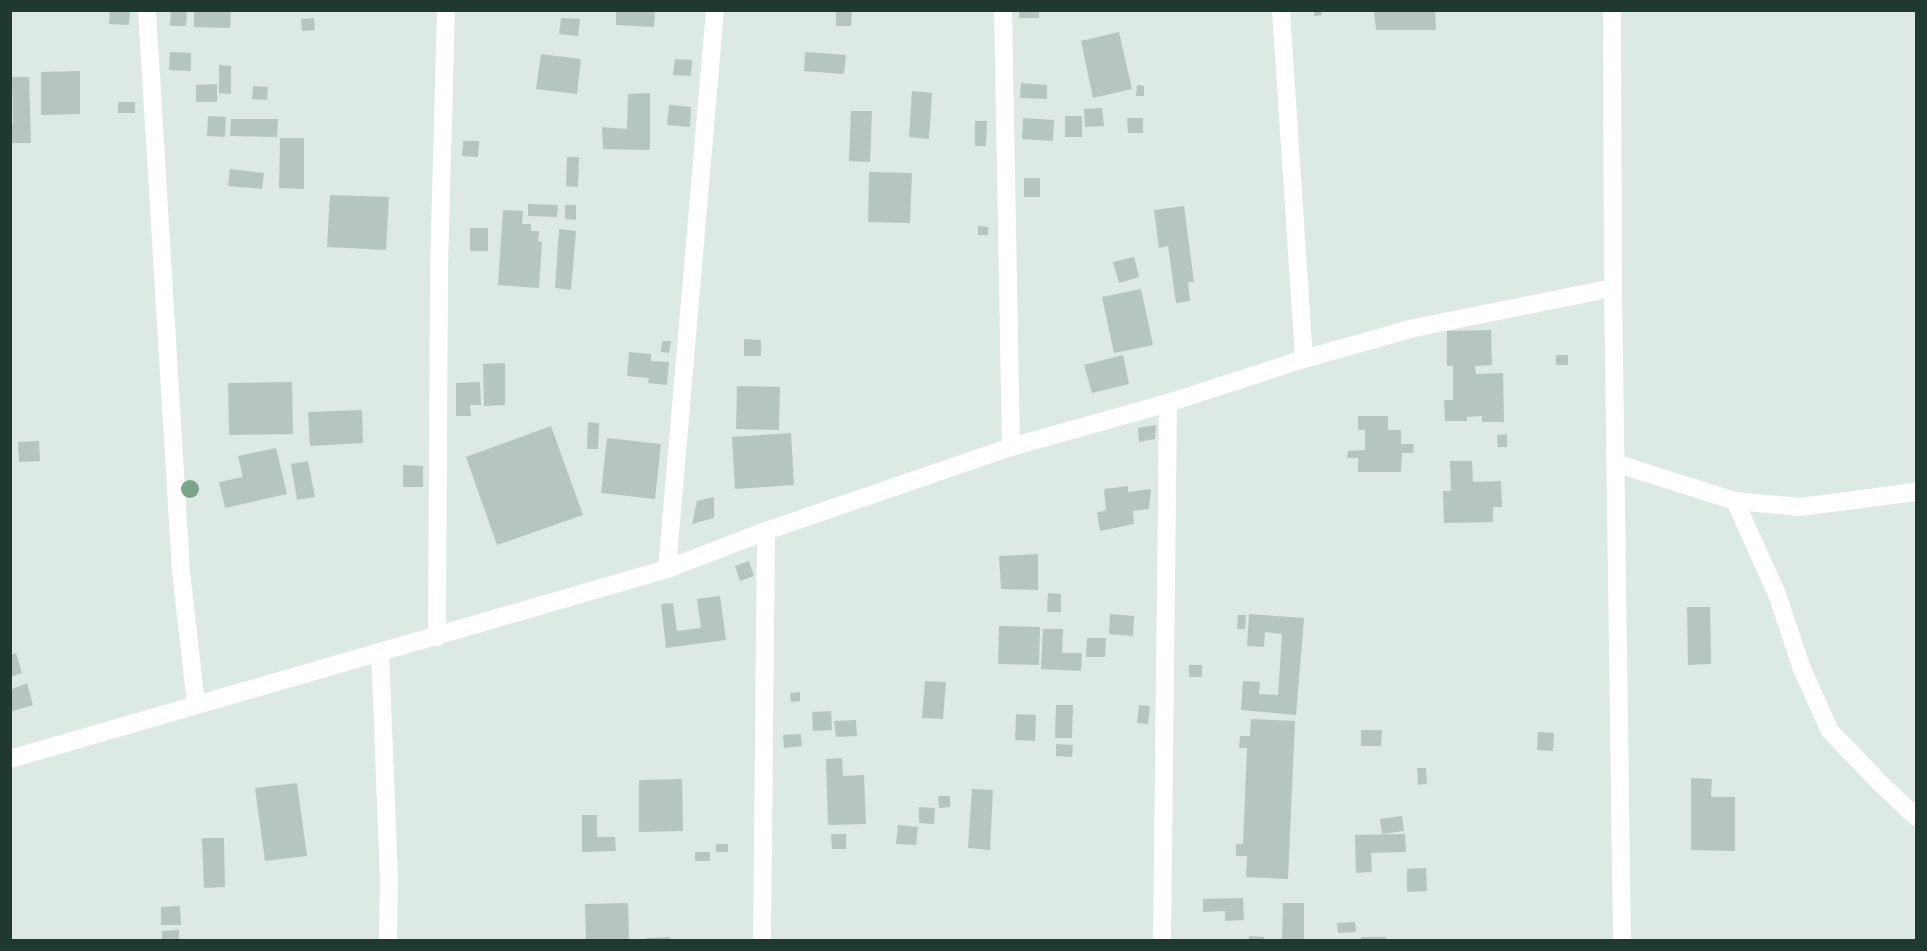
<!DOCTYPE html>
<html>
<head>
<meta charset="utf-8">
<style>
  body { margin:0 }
  #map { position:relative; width:1927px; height:951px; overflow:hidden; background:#dde9e3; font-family:"Golos Text",sans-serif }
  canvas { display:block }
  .frame { position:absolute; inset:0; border:12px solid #1f3830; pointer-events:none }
</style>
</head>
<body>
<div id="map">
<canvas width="1927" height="951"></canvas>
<div class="frame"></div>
</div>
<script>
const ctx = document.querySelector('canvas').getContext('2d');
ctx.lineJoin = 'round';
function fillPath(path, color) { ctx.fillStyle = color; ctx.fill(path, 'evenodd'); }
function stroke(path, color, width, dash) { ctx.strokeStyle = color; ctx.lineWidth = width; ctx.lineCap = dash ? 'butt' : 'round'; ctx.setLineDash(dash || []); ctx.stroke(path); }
const building = new Path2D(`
  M110,10h20l-1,15 -20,-1z
  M194,10h37l-1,18 -36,-1z
  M616,10h39l-1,17 -38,-2z
  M836,10h16l-1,16h-15z
  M1019,10h20v8h-20z
  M1314,10h7l1,5 -8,1z
  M1374,10h61l1,20h-60z
  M171,11l16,1 -1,14h-16z
  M314,18l1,12 -13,1 -1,-12z
  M561,18l19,1 -2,17 -19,-2z
  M1119,32l13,57 -39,9 -12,-57z
  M170,52l21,1v18l-22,-1z
  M805,52l41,3 -2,19 -40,-3z
  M541,54l40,5 -4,35 -41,-5z
  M675,59l17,1 -1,16 -18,-1z
  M219,65l12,1v28l-12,-1z
  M80,71v43l-39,1v-43z
  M12,77h17l2,66h-21v-19h3z
  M1021,83l26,2v14l-27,-1z
  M217,84v18h-21v-17z
  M1137,85l7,1v10h-8z
  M253,86l15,1 -1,13 -15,-1z
  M912,91l20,2 -3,46 -20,-2z
  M650,93v57l-47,-1 -1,-22 25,2 1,-35z
  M118,102h17v11h-17z
  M669,105l22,2 -1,20 -23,-2z
  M1102,108l2,18 -19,1 -1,-18z
  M851,111h21l-2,51 -21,-1z
  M208,116l18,1 -1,20 -18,-1z
  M1065,116h17v21h-17z
  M1023,118l31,2 -1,21 -31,-2z
  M1127,118h16v15h-15z
  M231,119h47l-1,18 -47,-1z
  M975,121h12l-1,25h-11z
  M280,138h24v51l-25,-1z
  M463,141h16l-1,16 -16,-1z
  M567,157h12l-1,30 -12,-1z
  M230,169l34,4 -2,16 -34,-3z
  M869,172l43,1 -2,50 -42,-1z
  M1024,178h16v19h-16z
  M330,195l59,2 -3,53 -59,-3z
  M528,204l30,1 -1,12 -29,-1z
  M565,205h11v15l-11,-1z
  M1184,206l10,76h-6l2,19 -14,2 -8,-57 -9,2 -5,-38z
  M503,210l20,1 -1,13h9v7h8l-1,10 4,1 -3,46 -41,-3z
  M978,226l10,1v8h-10z
  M470,228h18v23h-18z
  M559,229l17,2 -5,59 -16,-2z
  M1134,257l5,20 -20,6 -6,-21z
  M1141,289l12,56 -39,8 -12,-56z
  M1491,330l1,35 -17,1 1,8 27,-1 1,49h-22v-6l-15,1v4h-22l-1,-21h9v-34h-6v-35z
  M744,339l17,1v16h-17z
  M662,341h9l-2,12 -8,-1z
  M629,352l22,2v7l18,1 -2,23 -19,-2 1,-5 -22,-2z
  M1123,355l6,29 -37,9 -8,-28z
  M1556,355h12v10h-12z
  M505,363v42l-21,1 -1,-42z
  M292,382l1,52 -64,1 -1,-52z
  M480,382l1,23h-11l1,11h-15v-33z
  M737,386l43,1 -1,43 -43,-1z
  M362,410l1,33 -53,3 -2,-34z
  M1358,416h30v14h13v14h13l-1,9h-11l-1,19h-43v-14h-11l1,-7 17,-1v-20h-7z
  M588,422l11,1 -1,26h-11z
  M1156,425l-1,14 -16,3 -1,-14z
  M551,426l32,89 -86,30 -31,-88z
  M791,433l3,52 -59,4 -3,-52z
  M1507,434v13h-9l-1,-12z
  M607,438l54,6 -6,55 -54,-6z
  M39,441l1,20 -21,1 -1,-20z
  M276,448l11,46 -62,14 -6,-26 24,-5 -5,-21z
  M308,461l7,36 -18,3 -6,-36z
  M1450,461h22l1,21 28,-1 1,26h-9v15l-49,1 -1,-32h8z
  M403,465l20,1v21h-20z
  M1128,486v6l23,-3 -2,20 -16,2 1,13 -34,7 -3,-18 9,-3 -2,-21z
  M714,497v21l-22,6 5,-23z
  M1038,554v36l-37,-1 -2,-33z
  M749,561l5,15 -14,5 -5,-15z
  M1048,593l13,1v18h-14z
  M720,596l6,44 -60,8 -5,-44 12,-1 4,28 24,-3 -4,-29z
  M1687,607h23l1,57 -23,1z
  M1110,614l24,2 -1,20 -24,-2z
  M1249,614l55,4 -8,97 -55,-5 2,-29 17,1 -1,12 19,1 4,-61 -17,-2 -1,15 -17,-1z
  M1238,615h8l-1,14h-8z
  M999,626l41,1 -1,38 -41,-1z
  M1043,629h20l-1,24h20l-1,18 -40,-2z
  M1087,638h19l-1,19h-19z
  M16,653l6,20 -12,4v-22z
  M1189,665h13v12h-13z
  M925,681l21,1 -3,37 -21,-1z
  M27,683l6,22 -23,7v-22z
  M800,692v9l-9,1 -1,-9z
  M1056,705h17l-1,33h-17z
  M1139,705l11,1 -2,18 -11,-1z
  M831,711l1,19 -19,1 -1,-19z
  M1016,714l20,1 -1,26 -20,-1z
  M1251,719l44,2 -7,158 -42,-2 1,-21h-11v-12h7l4,-96h-8l1,-12h10z
  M856,720l1,16 -21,1 -2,-16z
  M1361,730h21l-1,16h-20z
  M1538,732l16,1 -1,18 -16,-1z
  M801,734l1,12 -18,2 -1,-13z
  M1056,744l17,1 -1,12 -16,-1z
  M842,758l1,18 21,-1 2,49 -38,1 -2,-66z
  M1417,768h9l1,16 -9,1z
  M1691,778l21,1 -1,18h24v54l-44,-1z
  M682,779l1,52 -44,1v-52z
  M297,783l10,73 -42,5 -10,-73z
  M972,789l21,1 -3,60 -22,-2z
  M938,796h12v11l-11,1z
  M919,807l16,1 -1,16 -15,-1z
  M582,815h15v22h18l1,14 -34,1z
  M1402,816l2,15 -22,3 -2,-15z
  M898,825l20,2 -2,18 -20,-1z
  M831,834h15v15h-14z
  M1405,834l1,18 -35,1 1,19 -16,1 -1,-38z
  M202,838h22l1,49 -21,1z
  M716,844h12v8h-12z
  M695,852h15v9h-15z
  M1426,868l1,23 -20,1v-23z
  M1243,898l1,22 -19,1v-10l-22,1v-13z
  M628,903l1,37h-43l-1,-36z
  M1283,903h21v37h-22z
  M180,906l1,19h-20v-18z
  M1355,922l1,10 -18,1 -1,-10z
  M179,930v10h-17v-9z
  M1249,936l15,1v3h-15z
  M670,937v3h-24v-2z
  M1361,937h25v3h-25z`);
const minor = new Path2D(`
  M147,10l34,562 15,132
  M1003,10l8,437
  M1281,10l23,349
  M1612,10l1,278 9,652
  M1615,463l120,38 42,93 25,75 28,62 51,53 35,33
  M1735,501l65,6 116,-15
  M667,569l48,-559
  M437,637l2,-370 7,-257
  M380,652l9,227 -1,61
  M10,759l657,-190 99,-38 245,-84 157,-44 136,-44 110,-31 199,-40
  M762,940l4,-409
  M1162,940l6,-537`);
const trees = [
  [190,489]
];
fillPath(building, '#b6c6bf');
stroke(minor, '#fff', 18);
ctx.fillStyle = '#7ba589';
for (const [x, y] of trees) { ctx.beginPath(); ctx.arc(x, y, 9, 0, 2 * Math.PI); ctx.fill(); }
</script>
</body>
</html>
